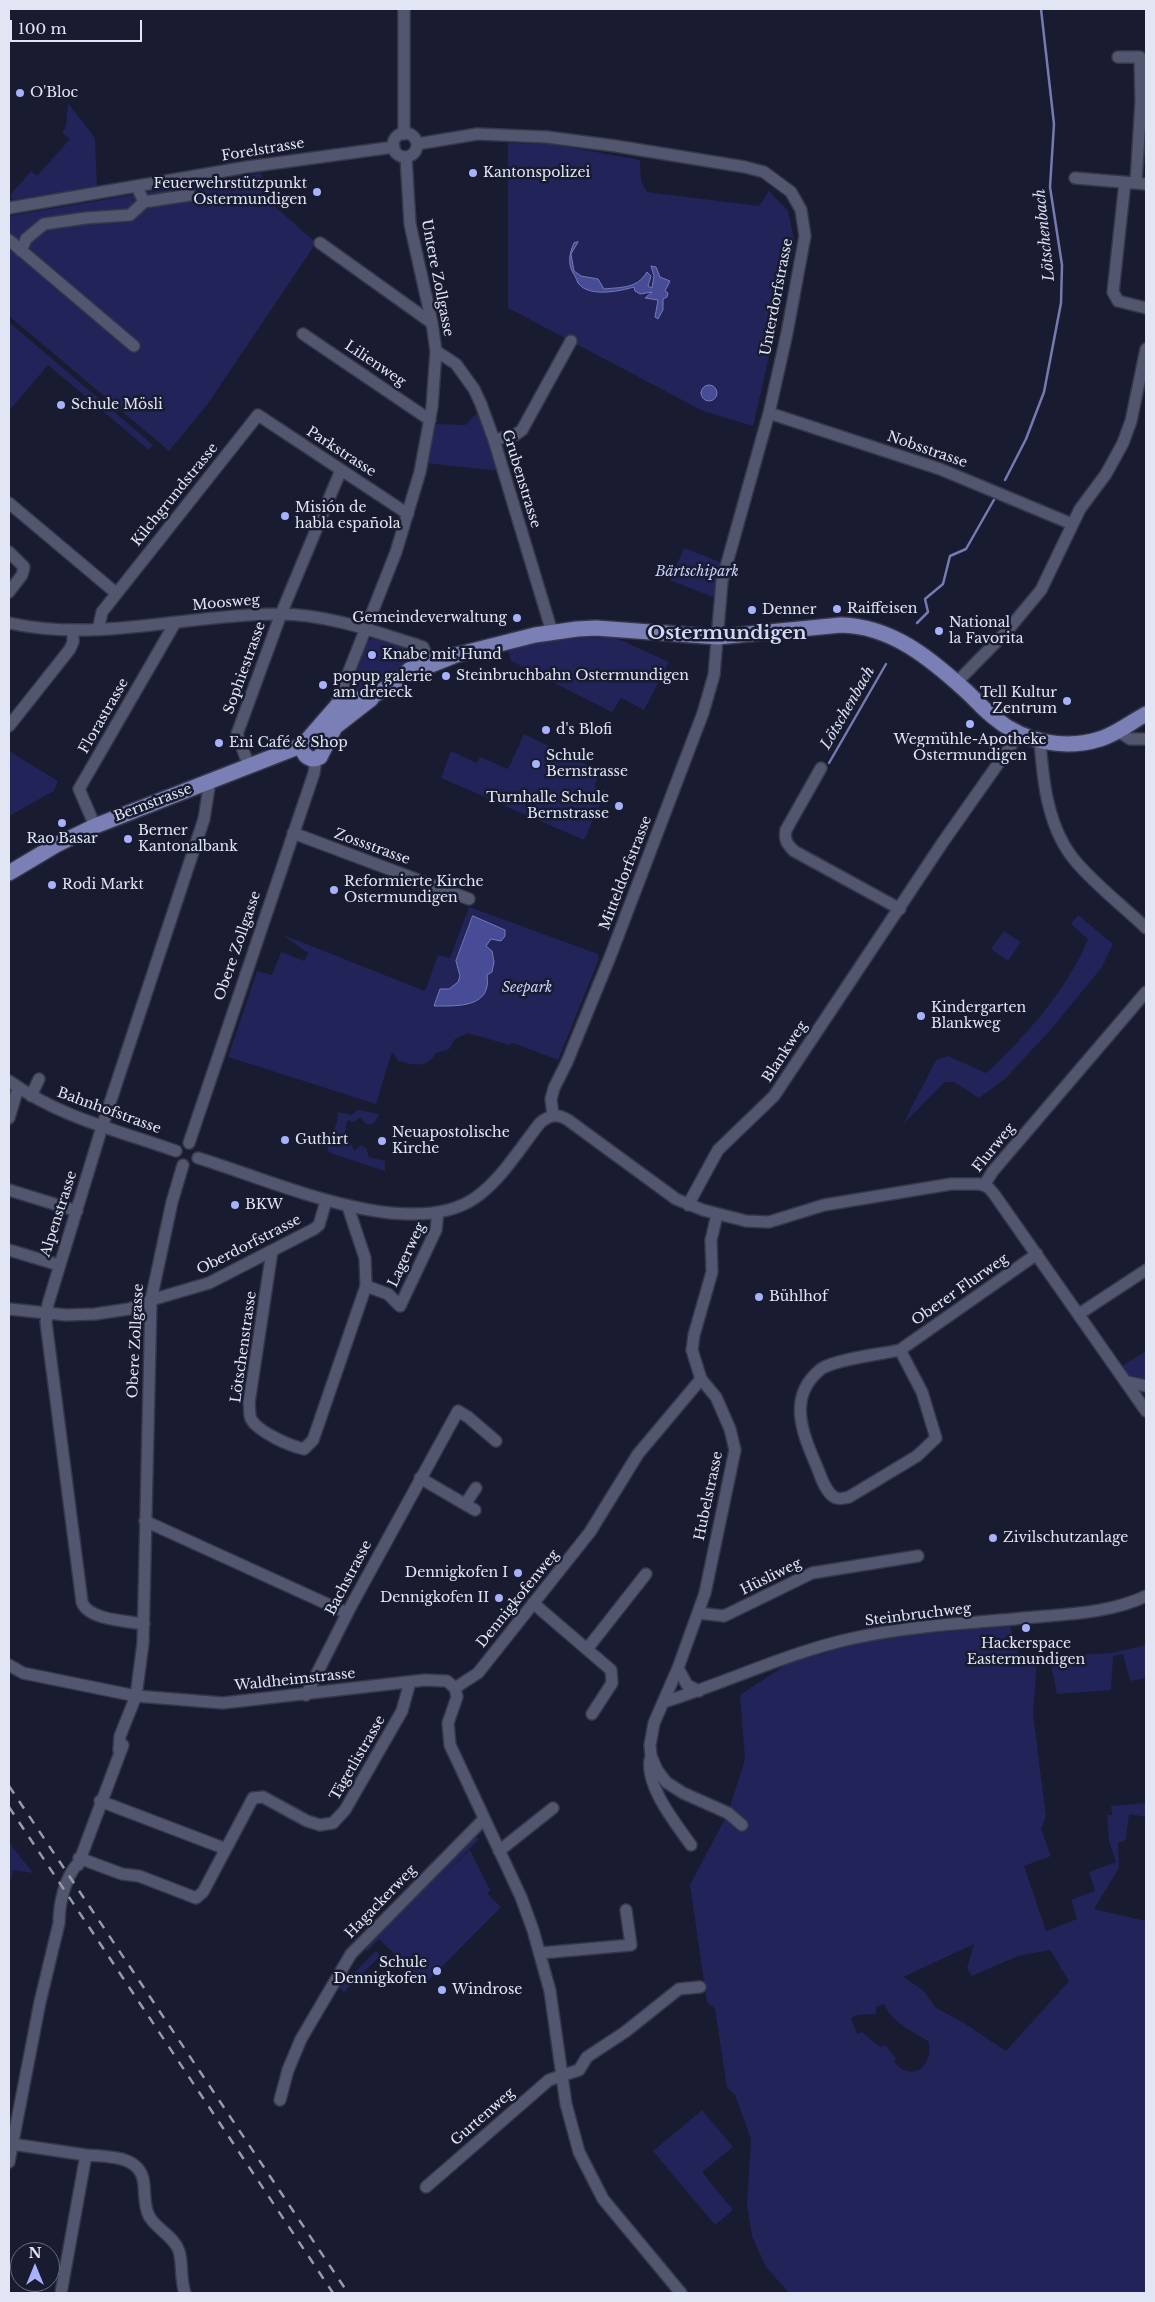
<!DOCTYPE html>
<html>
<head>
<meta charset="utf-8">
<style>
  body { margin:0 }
  #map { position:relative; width:1155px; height:2302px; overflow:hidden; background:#191b30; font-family:"Libre Baskerville",serif }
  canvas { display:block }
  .frame { position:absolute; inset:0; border:10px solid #e2e5f4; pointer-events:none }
  .north { position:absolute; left:10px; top:2242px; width:50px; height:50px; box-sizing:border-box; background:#191b30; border:1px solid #696c7e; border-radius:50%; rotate:0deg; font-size:14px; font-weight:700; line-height:20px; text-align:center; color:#e2e5f4 }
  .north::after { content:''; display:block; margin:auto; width:18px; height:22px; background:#a7b1fc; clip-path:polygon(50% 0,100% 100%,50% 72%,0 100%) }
  .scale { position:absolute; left:10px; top:20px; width:132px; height:22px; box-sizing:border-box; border:2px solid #e2e5f4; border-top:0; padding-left:6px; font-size:15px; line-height:18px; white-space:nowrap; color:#e2e5f4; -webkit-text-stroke:4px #191b30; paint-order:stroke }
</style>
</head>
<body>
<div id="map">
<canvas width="1155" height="2302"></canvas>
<div class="frame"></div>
<div class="north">N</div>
<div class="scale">100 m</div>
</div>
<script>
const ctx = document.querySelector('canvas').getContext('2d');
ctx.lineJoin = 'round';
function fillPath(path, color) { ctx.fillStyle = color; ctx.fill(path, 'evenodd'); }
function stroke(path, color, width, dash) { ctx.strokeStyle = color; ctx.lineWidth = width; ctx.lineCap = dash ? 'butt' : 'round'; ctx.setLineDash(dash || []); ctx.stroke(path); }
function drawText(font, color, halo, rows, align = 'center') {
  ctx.font = font + ' "Libre Baskerville",serif'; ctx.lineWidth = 5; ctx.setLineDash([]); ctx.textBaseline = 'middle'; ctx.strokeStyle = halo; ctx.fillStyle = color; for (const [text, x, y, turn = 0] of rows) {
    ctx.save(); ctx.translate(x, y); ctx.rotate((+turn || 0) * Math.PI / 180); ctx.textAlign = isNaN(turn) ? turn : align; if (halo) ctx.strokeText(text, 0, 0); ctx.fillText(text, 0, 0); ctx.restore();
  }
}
const green = new Path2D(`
  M68,103l27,35 2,49 -85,13 -1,-6 20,-23 6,5 33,-37 -8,-6 4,-7z
  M508,143l44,1 88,16 1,21 6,11 112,14 10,-15 19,20 7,32 -42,183 -50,-15 -195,-103z
  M261,173l10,30 45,40 -109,162 -38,46 -160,-135v-100z
  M9,322l144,123 -4,5 -101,-85 -39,46z
  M480,410l20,61 -74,-8 8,-39 31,1z
  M684,548l36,14 -5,36 -45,-18z
  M377,637l41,14v10c-22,11 -49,30 -71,36v-9l20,-47z
  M614,637l55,25 -25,48 -23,-12 -9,14 -101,-51 -3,-10 44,-12z
  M524,734l65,32 -2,6 11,6 -4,8 12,6 -22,48 -143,-62 10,-27 26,12 3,-6 28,12z
  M9,751l49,30 -4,10 -45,25z
  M469,907l129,47 1,5 -41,101 -45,-17 -4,2 -41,-12 -13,6 -6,10 -13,4c-9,16 -22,12 -38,8l-6,-9 -16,52 -148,-47 29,-86 15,4 9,-23 23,9 4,-8 -27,-19 144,57 13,-36 12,3z
  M1078,915l35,29 -11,23 -49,60 -47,51 -27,20 -25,-16h-9l-42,42 33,-64 12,-4 38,17c40,-37 81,-83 102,-134l-17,-15z
  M1004,931l17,11 -13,19 -17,-12z
  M358,1110l22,4 -7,10h-7l-6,-7 -6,5 -7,-2 -3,20 7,3 3,8 7,-6 5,3 3,9 16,4v10l-55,-18 -3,-4 10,-27 1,-10 13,3z
  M1146,1351v32l-11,-2 -15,-14z
  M1010,1626l10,33 91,-6 35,-8v33l-16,3 -7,-27 -10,2 -2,34 -54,4 -7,-34 -13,-1 -4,55 13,102 -5,13 10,27 -27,10 22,65 31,-12 -6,-19 24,-9 -6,-19 27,-10 -7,-20 -2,-27h5l-1,-9 35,-3v14l-17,-3 -3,26 -8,3 1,25 -25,41 52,12v372h-357l-23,-26 -14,-31 -5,-32 4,-65 -16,-44 -8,-7 -12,-79 -8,-7 -17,-117 38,-72 17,-54 -5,-64 47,-31 67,-21 54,-8zM974,1944l-7,24 5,8 46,-20 32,-6 19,31 -63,70 -42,-28 -28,-15 -13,-18 -20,-13zM884,2004c7,18 29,28 44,37 5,15 -5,37 -25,29 -3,-1 -6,-6 -9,-8l2,-4 -11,-13 -5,2 -18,-15 -5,2 -6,-16 7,-3 18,-1v-7z
  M9,1836l2,9 22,28 -20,-3 -4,17z
  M475,1836l4,3 -35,36 26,-25 20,40 -3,3 14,14 -76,77 -46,-45 -12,12 -4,-3z
  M376,1951l4,5 -36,36 -5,-4z
  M702,2110l31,37 -31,25 31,38 -18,15 -62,-74z`);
const water = new Path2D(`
  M578,242l-7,12 3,17 7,5 17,3 6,10c17,-2 33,0 43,-17l4,4 -3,10 4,2 2,-12 -3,-10 5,1 4,10 10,4 -5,10 3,2 -1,4 -4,2v11l-5,9 -3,-2 3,-17 -13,-2 7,-6 -12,2 -5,-3 -1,-4c-14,4 -45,11 -56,-4 -1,-2 -2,-5 -3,-7 -8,-11 -6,-22 -1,-33z
  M701 393a8 8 0 1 1 16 0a8 8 0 1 1-16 0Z
  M473,916l32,14v6l-4,5 -10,-2 -5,7 6,5 2,11 -2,10 -5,3c5,33 -29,31 -53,31l6,-17h9l9,-7 2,-6 -4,-15z`);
const stream = new Path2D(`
  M1005,480l21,-41 18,-47 17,-89 1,-38 -12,-78 4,-63 -13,-115
  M917,623l11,-11 -3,-13 18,-15 7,-28 16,-7 29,-51
  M829,763l57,-99`);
const minor = new Path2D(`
  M1118,57h22l1,44 -5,82
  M393 145a12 12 0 1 1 24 0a12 12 0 1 1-24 0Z
  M404,134v-125
  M417,144l60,-10 70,3 69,9 129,21 19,5 27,20 10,18 4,26 -18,97 -18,80 -47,168 -8,94 -11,38 -93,244 -43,105 -13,26 -3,11 2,17
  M1075,178l71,6
  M1125,182l-12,110 5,9 28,7
  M144,202l46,-7
  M9,208l238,-41 147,-20
  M9,240l125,106
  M320,243l112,80
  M21,251l5,-12 18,-15 42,-6 44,-3 14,-13 -7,-15
  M303,334l127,86
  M436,351l20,13 18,25 7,15 13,36 58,192
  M769,413l171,56 132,55
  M494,440l21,-5 7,-5 49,-89
  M9,503l107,90
  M9,552l15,15 -2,8 -13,17
  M9,623c90,20 179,-9 269,-9 50,0 98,18 145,33l8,18
  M98,630l4,-18 156,-197 150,99
  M956,683l51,-52 34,-41 39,-81 26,-35 17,-31 8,-22 15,-72
  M334,709l62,-157 24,-80 12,-65 4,-56 -4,-28 -22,-99 -4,-67
  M9,726l61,-77 3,-7v-11
  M1118,731l12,8h16
  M1040,741c3,42 8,89 37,122 20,23 47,44 69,65
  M249,766l-12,-32 44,-120 60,-144
  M821,768l-35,62c-2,10 1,14 8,21l106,58
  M95,826l-16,-37 96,-166
  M293,833l176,66
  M9,1081c52,37 108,49 167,70
  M31,1096l8,-17
  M9,1118l9,-30
  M189,1143l125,-370 2,-14
  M198,1158c71,21 210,86 277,40 27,-19 45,-50 65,-75 9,-8 17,-10 28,-3l108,79 27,11 43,11 23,1 55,-17 127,-21h29l8,3 6,7 152,217
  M984,1185l9,-14 153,-179
  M9,1190l68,21
  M688,1205l30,-55 56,-54 169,-254 76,-108
  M348,1207l17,51 1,28 22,8 12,12 36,-76 2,-18
  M717,1215l-6,25 1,32 -18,63 -2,15 9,29 15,18 14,32 5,21 -30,143 -27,75 -24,55 -4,22 1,11 6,14 9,12 17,11 45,20 14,12
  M9,1250l50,15
  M272,1251l-23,152c1,4 0,12 2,16 7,13 39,27 53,30l9,-9 53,-154
  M9,1309l57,6 29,-1 34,-5 22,-9 58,-17 105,-54 5,-4 7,-24
  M1079,1314l67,-44
  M900,1350c-18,4 -65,9 -79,19 -35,28 -18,65 -4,98 4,10 8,24 17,30 5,3 10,1 15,0l68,-41 19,-18 -14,-46 -22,-42 137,-96
  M1127,1382l19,4
  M420,1478l55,32
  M465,1504l11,-16
  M145,1521l202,92
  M533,1603l78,67 1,13 -20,31
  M698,1613l26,3 88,-43 106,-17
  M144,1624c-17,-3 -56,-4 -62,-22l-36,-280 2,-18 54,-177 102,-308 6,-38
  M587,1649l59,-75
  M9,1665l14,8 113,23 87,7 202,-23 22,1 8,7
  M678,1668l9,17 12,6
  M455,1688l2,9 -9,26 2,22 71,152 12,33 17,61 16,113 13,48 24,47 78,94
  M455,1688l23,-15 112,-141 48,-78 63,-75
  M306,1695l45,-89 107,-195 10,6 28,24
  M664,1702c64,-20 125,-50 190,-64 59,-13 121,-15 181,-21 37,-3 78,-5 111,-21
  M119,1750l1,-14 16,-40 7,-53 8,-343 21,-98 11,-37
  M650,1760c-4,27 26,64 41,85
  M100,1801l126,48
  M499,1851l54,-43
  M79,1858l43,16 17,2 57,22 7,-6 50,-94 10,-1 44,24 13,4 13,-2 12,-13 57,-99 8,-29
  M78,1865l45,-120
  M541,1953l90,-8 -5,-35
  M280,2100l8,-30 13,-31 50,-85 133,-135
  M12,2144l74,11 -25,138
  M86,2155c24,2 56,0 58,30 1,11 0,21 5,31 7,13 25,20 30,35 4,14 1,28 6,42
  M9,2162l31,-160 19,-79c0,-20 6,-45 19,-60
  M426,2187l123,-107 30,-10 8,-13 38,-25 54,-43 21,-2`);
const major = new Path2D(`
  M303,745c-1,11 7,17 17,12l15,-30 36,-28
  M9,873l47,-28 39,-19 208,-81 34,-39 39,-12 24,-14 9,-10 12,-5h10l25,-10 79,-20 42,-6 19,-1 122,9 123,-12c50,1 89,33 125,66 10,9 19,20 30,28 28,23 69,31 104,20 17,-5 31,-17 46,-25`);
const rail = new Path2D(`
  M9,1786l339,507
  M9,1807l324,486`);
const markers = [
  [20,93,5,"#a7b1fc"],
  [473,173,5,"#a7b1fc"],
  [317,192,5,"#a7b1fc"],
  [61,405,5,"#a7b1fc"],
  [285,516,5,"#a7b1fc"],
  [837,609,5,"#a7b1fc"],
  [752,610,5,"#a7b1fc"],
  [517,618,5,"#a7b1fc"],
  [939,631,5,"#a7b1fc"],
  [372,655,5,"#a7b1fc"],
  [446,676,5,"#a7b1fc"],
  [323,685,5,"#a7b1fc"],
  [1067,701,5,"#a7b1fc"],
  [970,724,5,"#a7b1fc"],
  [546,730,5,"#a7b1fc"],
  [219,743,5,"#a7b1fc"],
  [536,764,5,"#a7b1fc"],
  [619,806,5,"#a7b1fc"],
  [62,823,5,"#a7b1fc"],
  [128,839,5,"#a7b1fc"],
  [52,885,5,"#a7b1fc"],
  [334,890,5,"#a7b1fc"],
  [921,1016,5,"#a7b1fc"],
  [285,1140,5,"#a7b1fc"],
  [382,1141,5,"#a7b1fc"],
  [235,1205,5,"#a7b1fc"],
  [759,1297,5,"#a7b1fc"],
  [993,1538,5,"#a7b1fc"],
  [518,1573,5,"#a7b1fc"],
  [499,1598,5,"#a7b1fc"],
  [1026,1628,5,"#a7b1fc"],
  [437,1971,5,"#a7b1fc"],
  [442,1990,5,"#a7b1fc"]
];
const poiNames = [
  ["O'Bloc",30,93],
  ["Kantonspolizei",483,173],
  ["Feuerwehrstützpunkt",307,184,"right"],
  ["Ostermundigen",307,200,"right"],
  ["Schule Mösli",71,405],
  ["Misión de",295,508],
  ["habla española",295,524],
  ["Raiffeisen",847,609],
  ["Denner",762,610],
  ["Gemeindeverwaltung",507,618,"right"],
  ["National",949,623],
  ["la Favorita",949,639],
  ["Knabe mit Hund",382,655],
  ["Steinbruchbahn Ostermundigen",456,676],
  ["popup galerie",333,677],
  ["am dreieck",333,693],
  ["Tell Kultur",1057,693,"right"],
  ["Zentrum",1057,709,"right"],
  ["d's Blofi",556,730],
  ["Wegmühle-Apotheke",970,740,"center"],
  ["Ostermundigen",970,756,"center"],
  ["Eni Café & Shop",229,743],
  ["Schule",546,756],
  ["Bernstrasse",546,772],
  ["Turnhalle Schule",609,798,"right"],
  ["Bernstrasse",609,814,"right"],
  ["Berner",138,831],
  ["Kantonalbank",138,847],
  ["Rao Basar",62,839,"center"],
  ["Reformierte Kirche",344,882],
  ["Ostermundigen",344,898],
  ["Rodi Markt",62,885],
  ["Kindergarten",931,1008],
  ["Blankweg",931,1024],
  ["Neuapostolische",392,1133],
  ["Kirche",392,1149],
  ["Guthirt",295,1140],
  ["BKW",245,1205],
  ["Bühlhof",769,1297],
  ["Zivilschutzanlage",1003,1538],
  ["Dennigkofen I",508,1573,"right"],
  ["Dennigkofen II",489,1598,"right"],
  ["Hackerspace",1026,1644,"center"],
  ["Eastermundigen",1026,1660,"center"],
  ["Schule",427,1963,"right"],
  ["Dennigkofen",427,1979,"right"],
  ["Windrose",452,1990]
];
const streetNames = [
  ["Forelstrasse",263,150,-9],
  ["Untere Zollgasse",437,278,79],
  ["Unterdorfstrasse",777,297,-79],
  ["Lilienweg",375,364,34],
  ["Nobsstrasse",927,450,19],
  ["Parkstrasse",341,452,33],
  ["Grubenstrasse",521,479,73],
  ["Kilchgrundstrasse",175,495,-51],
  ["Moosweg",226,603,-5],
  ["Sophiestrasse",245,668,-70],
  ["Florastrasse",104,716,-60],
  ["Bernstrasse",153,803,-21],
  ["Zossstrasse",372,847,20],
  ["Mitteldorfstrasse",626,873,-69],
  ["Obere Zollgasse",238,946,-71],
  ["Blankweg",785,1052,-57],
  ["Bahnhofstrasse",109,1111,20],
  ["Flurweg",994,1148,-51],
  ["Alpenstrasse",59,1214,-72],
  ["Oberdorfstrasse",249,1245,-27],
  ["Lagerweg",407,1255,-65],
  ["Oberer Flurweg",960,1290,-35],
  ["Obere Zollgasse",136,1341,-87],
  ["Lötschenstrasse",244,1347,-82],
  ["Hubelstrasse",709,1496,-78],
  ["Hüsliweg",771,1577,-26],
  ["Bachstrasse",349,1578,-62],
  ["Dennigkofenweg",518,1599,-51],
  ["Steinbruchweg",918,1615,-7],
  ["Waldheimstrasse",295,1680,-6],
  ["Tägetlistrasse",358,1758,-60],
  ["Hagackerweg",381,1902,-46],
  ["Gurtenweg",483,2117,-41]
];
const parkNames = [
  ["Bärtschipark",697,572],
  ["Seepark",527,988]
];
const waterNames = [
  ["Lötschenbach",1045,235,-96],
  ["Lötschenbach",848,708,-60]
];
const districtNames = [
  ["Ostermundigen",727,634]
];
fillPath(green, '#222358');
fillPath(water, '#484c97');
stroke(water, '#767ab3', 1);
stroke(stream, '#767ab3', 2.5);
stroke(minor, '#363748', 14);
stroke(major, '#363748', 18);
stroke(minor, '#52566f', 11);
stroke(major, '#7a80b6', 15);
stroke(rail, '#979aab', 2.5, [9, 9]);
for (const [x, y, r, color] of markers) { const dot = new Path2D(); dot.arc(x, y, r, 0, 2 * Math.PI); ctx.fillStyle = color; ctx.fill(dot); stroke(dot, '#191b30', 2); }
drawText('14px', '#e2e5f4', '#191b30', poiNames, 'left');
drawText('14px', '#e2e5f4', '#191b30', streetNames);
drawText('italic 14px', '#c9cffa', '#191b30', parkNames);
drawText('italic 15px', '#d8dbf1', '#191b30', waterNames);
drawText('bold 19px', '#d2d7f4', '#191b30', districtNames);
</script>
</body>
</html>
